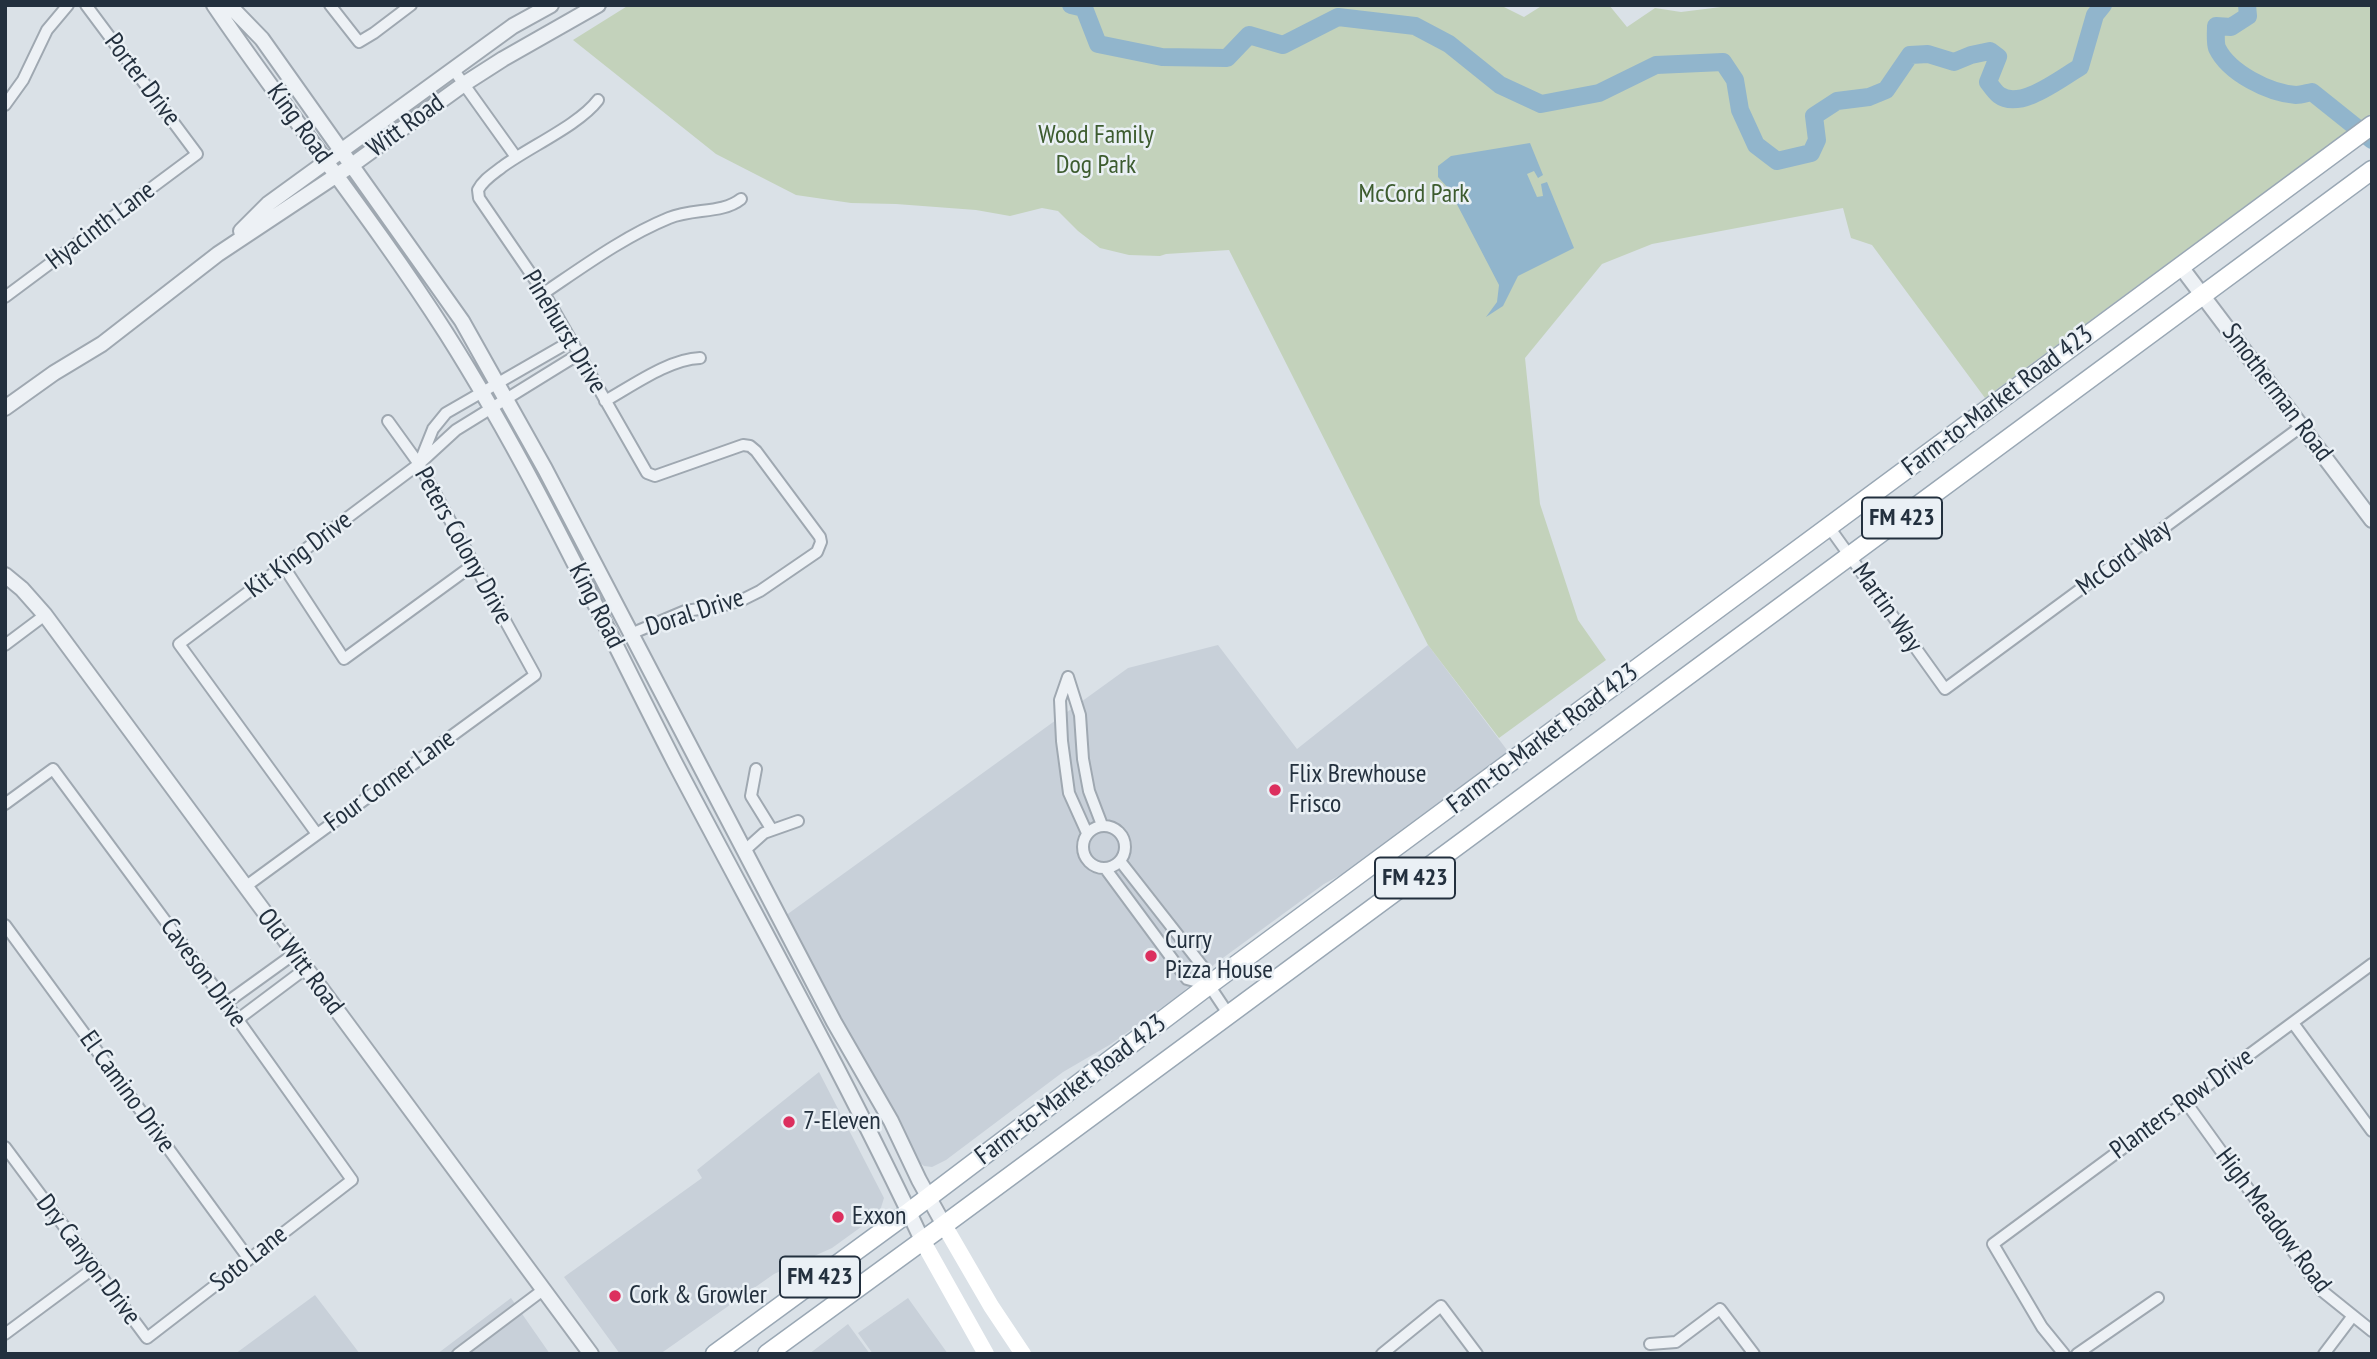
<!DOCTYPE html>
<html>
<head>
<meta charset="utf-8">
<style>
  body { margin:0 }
  #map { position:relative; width:2377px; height:1359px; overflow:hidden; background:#dae1e7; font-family:"PT Sans Narrow",sans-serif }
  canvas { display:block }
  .frame { position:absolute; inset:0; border:7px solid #23303e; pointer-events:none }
</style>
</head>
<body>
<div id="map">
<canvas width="2377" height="1359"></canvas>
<div class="frame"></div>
</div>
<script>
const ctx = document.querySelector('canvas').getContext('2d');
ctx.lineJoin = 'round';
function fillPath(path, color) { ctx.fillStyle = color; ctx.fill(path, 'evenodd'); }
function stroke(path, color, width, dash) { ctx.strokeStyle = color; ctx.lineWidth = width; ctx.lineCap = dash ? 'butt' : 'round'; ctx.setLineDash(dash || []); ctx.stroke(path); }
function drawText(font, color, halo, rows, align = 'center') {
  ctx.font = font + ' "PT Sans Narrow",sans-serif'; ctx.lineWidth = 5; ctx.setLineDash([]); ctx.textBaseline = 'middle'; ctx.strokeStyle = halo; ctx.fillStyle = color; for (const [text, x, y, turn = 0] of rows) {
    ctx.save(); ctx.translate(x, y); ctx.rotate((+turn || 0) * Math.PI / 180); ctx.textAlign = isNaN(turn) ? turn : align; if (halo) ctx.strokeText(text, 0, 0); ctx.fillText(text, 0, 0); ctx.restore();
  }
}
const built = new Path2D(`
  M1218,645l79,104 131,-104 82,109 -153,112 -33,18 -108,79 -37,32 -68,49 -48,28 -117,88 -14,7 -8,-1 -6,-5 -133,-245 343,-248z
  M819,1072l65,126 -5,16 -47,34 -58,26 -114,80h-40l-56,-77 138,-99 -5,-8z
  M315,1295l45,59h-125z
  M511,1298l39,56h-113z
  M908,1298l40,56h-75l-15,-21z
  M848,1324l22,30h-61z`);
const green = new Path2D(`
  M629,5h871l24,12 19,-12h66l18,22 28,-19 26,4 56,-7h635v108l-387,285 -113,-153 -21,-7 -8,-30 -191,36 -50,20 -77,94 15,146 38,116 28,40 -107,78 -71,-93 -199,-395 -63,4 -6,2 -31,-1 -29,-7 -22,-17 -20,-20 -16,-3 -32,8 -34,-6 -80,-6 -45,-1 -55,-8 -80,-41 -143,-114z`);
const water = new Path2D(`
  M1530,143l13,32 -5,3 -4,-7 -7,3 10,23 6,-1 -2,-12 6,-2 27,66 -56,28 -15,30 -17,11 11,-15 2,-17 -50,-96 -11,-12v-11l13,-10z`);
const river = new Path2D(`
  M1071,5l13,3 14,36 64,13 65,1 22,-23 34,10 55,-28 77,9 34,18 51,41 41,19 58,-11 57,-28 67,-3 12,18 5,30 16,35 21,16 34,-8 6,-13 -3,-24 23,-15 32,-4 17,-7 24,-35 18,-1 26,8 17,-7 19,-4 8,6 -10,25c3,4 7,10 11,13 21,16 62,-17 81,-28l15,-52 8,-10
  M2247,5l1,11 -17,11 -15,-1c0,7 -1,16 1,22 12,25 52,45 79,47 5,0 11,-2 16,-3l60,48`);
const minor = new Path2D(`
  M330,5l29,37 15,-9 37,-28
  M453,69l63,88
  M598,100c-19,25 -69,47 -96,67 -9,7 -19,13 -24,23l1,8 65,95 103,180 8,3 88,-31 7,1 6,5 64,86 1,5 -4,10 -57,39 -18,9 -21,6 -36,5 -52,22
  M5,105l18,-25 24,-50 21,-25
  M544,293c40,-27 81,-57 125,-75 24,-10 53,-4 72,-19
  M5,297l192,-143 -111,-149
  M571,341l-125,72 -13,16 -14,35 37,-34 123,-76
  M605,401c27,-15 64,-42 95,-43
  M1829,527l116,162 357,-263
  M284,567l60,92 129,-94
  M5,645l40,-30
  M1068,677l-8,23 2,41 7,52 18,40
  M1068,677l12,38 3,44 6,32 13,34
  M756,769l-5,27 21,34
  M5,804l48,-35 173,234 126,177 -205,158 -142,-191
  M1083 847a21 21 0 1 1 42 0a21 21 0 1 1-42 0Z
  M317,834l-138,-190 240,-180
  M744,851l20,-18 34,-12
  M1120,861l83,106 6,18 20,30
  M1105,868l82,111 22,6
  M245,887l290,-212 -116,-211 -31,-43
  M5,925l244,334
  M226,1003l68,-49
  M237,1020l68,-51
  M2293,1023l79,108
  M2185,1101l136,189 51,41
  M5,1334l89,-66
  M1650,1344l26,-2 44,-33 34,45
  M458,1354l85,-64
  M1382,1354l59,-48 36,48
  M2064,1354l-22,-27 -49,-83 379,-280
  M2077,1354l81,-56
  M2324,1354l28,-37`);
const tertiary = new Path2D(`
  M214,5c75,111 160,215 232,328 87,137 155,286 229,430 83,158 171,315 247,477
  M229,5l33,34 200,282 83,148 289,553 57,99 28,59 25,45
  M241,231l27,-27 245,-178 38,-21
  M2181,267l191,253
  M5,408l49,-35 48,-29 116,-90 134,-89 112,-81 39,-25 95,-54
  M5,575l17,14 23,26 546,739`);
const secondary = new Path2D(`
  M944,1225l47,81 32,48
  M922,1240l64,114`);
const primary = new Path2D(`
  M715,1354l194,-142 300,-227 1163,-860
  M767,1354l177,-129 1428,-1055`);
const markers = [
  [1275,790,7,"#dc2f5e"],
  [1151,956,7,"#dc2f5e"],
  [789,1122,7,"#dc2f5e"],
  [838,1217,7,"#dc2f5e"],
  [615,1296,7,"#dc2f5e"]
];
const shields = [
  [1902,518,80],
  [1415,878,80],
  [820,1277,80]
];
const shieldNames = [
  ["FM 423",1902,518],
  ["FM 423",1415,878],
  ["FM 423",820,1277]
];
const streetNames = [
  ["Porter Drive",142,80,53],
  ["King Road",299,124,54],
  ["Witt Road",406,126,-36],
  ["Hyacinth Lane",101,226,-37],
  ["Pinehurst Drive",564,332,59],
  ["Smotherman Road",2277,393,53],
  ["Farm-to-Market Road 423",1998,401,-37],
  ["Peters Colony Drive",463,546,61],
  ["Kit King Drive",299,555,-37],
  ["McCord Way",2124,558,-36],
  ["King Road",596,606,63],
  ["Martin Way",1887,608,55],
  ["Doral Drive",695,613,-18],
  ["Farm-to-Market Road 423",1543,739,-37],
  ["Four Corner Lane",390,781,-36],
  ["Old Witt Road",300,962,53],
  ["Caveson Drive",203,973,54],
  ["Farm-to-Market Road 423",1071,1090,-37],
  ["El Camino Drive",127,1092,54],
  ["Planters Row Drive",2182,1104,-36],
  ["High Meadow Road",2273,1221,53],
  ["Soto Lane",249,1259,-38],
  ["Dry Canyon Drive",88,1260,53]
];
const parkNames = [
  ["Wood Family",1096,136],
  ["Dog Park",1096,166],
  ["McCord Park",1414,195]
];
const poiNames = [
  ["Flix Brewhouse",1289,775],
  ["Frisco",1289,805],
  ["Curry",1165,941],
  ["Pizza House",1165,971],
  ["7-Eleven",803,1122],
  ["Exxon",852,1217],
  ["Cork & Growler",629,1296]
];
fillPath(built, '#c8d0d9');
fillPath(green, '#c3d2bb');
fillPath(water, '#91b5cc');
stroke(river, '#91b5cc', 18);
stroke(minor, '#9fa8b1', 14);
stroke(tertiary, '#9fa8b1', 18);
stroke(primary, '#99a7b4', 21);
stroke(minor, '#edf1f5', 10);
stroke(tertiary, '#edf1f5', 14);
stroke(secondary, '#fff', 16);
stroke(primary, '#fff', 18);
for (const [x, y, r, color] of markers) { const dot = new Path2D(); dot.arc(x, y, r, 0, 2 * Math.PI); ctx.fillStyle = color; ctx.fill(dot); stroke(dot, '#eaf0f5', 2.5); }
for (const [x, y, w] of shields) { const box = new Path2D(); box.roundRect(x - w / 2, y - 20.5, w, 41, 5); ctx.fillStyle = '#eaf0f5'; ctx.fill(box); stroke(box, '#23303e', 2); }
drawText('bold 24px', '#23303e', null, shieldNames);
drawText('26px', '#23303e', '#eaf0f5', streetNames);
drawText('26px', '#3d5c2f', '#eaf0f5', parkNames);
drawText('26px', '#23303e', '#eaf0f5', poiNames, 'left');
</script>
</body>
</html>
